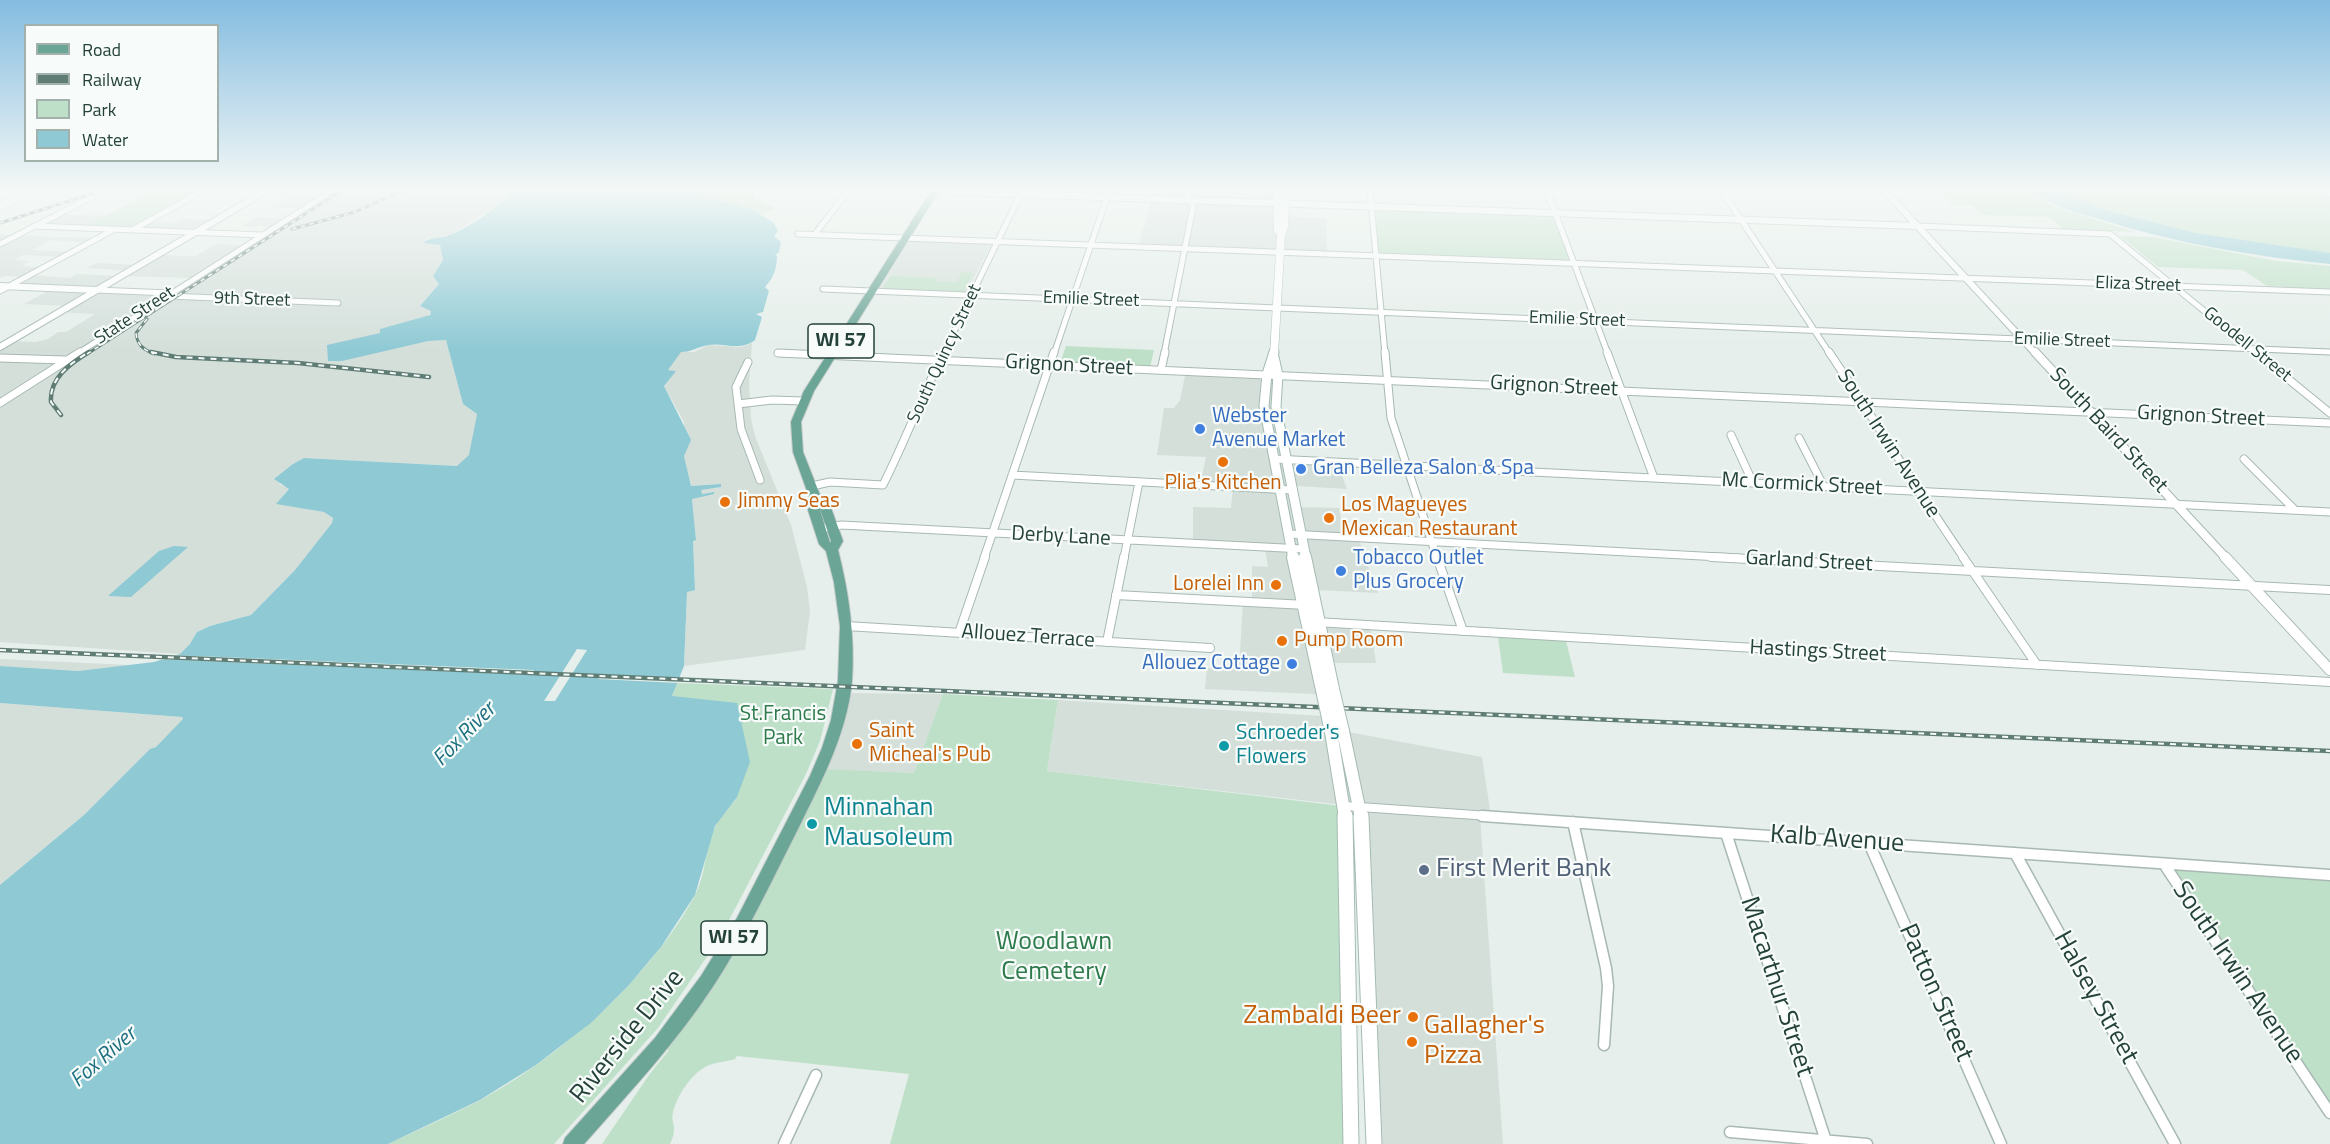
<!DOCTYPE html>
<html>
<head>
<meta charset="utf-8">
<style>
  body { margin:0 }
  #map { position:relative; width:2330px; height:1144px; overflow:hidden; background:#e6efeb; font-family:"Titillium Web",sans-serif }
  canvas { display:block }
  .legend { position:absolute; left:24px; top:24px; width:195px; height:138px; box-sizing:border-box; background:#f7fbf9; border:2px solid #a3b1ad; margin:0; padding:8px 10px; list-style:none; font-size:18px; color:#24423a }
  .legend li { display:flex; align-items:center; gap:12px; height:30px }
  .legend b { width:30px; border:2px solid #a3b1ad }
</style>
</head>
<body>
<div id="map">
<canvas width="2330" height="1144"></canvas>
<ul class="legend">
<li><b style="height:8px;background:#6aa596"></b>Road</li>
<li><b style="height:8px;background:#5f7d75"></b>Railway</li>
<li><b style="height:16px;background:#bfe0c8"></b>Park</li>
<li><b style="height:16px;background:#8ec9d4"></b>Water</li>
</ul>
</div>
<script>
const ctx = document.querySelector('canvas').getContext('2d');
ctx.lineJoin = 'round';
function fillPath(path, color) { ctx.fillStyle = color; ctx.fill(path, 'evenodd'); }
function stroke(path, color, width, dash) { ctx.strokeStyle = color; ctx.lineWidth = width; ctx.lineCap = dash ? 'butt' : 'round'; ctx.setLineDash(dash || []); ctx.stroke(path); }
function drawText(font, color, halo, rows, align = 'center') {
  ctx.font = font + ' "Titillium Web",sans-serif'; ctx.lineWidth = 4.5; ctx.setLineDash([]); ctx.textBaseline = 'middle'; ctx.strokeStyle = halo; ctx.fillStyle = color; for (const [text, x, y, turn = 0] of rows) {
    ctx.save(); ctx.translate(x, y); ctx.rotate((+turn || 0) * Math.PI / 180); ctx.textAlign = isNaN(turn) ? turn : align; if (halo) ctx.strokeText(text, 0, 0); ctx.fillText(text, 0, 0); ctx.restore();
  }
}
const built = new Path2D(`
  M266,191h33l-4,4 29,1 5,-5h182l-6,10 -56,35 -22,3 -3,3 16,3 3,15 -10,16 6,8 -19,22 12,5 -7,7 -45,11 1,3 47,9 18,-1 17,64 14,10 -7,41 -12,11 -154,-8 -11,6 -14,20 10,4 -12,16 47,8 9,6 -1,5 -37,47 -44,45 -41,11 -13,6 -7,13 -10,9 -180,-12v-295l10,-6 26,1 12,-3 10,-7h8l29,-18 -36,-2 9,-6 -44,-2 27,-15 -42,-3 16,-9 -20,-1 -5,2v-43l98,3 -10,5 -37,-3 -18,10 40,2 -10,5 -40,-2 -9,5 15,1 -7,5 21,2 -12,7 39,3 7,-4 43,2 9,-5 -42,-3 9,-5 43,2 17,-10 40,1 20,-12 31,1 28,-18 -33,-1 14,-9 35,1 12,-9 -30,-2 20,-12 -32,-1zM120,276l73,2 -22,15 -73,-4z
  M1154,191h121l-1,25 52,2 1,33 -188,-7z
  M58,214l47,2 -22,12 -49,-2z
  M184,219l33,1 -22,12 -63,-2 15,-8 28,1z
  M909,241l83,3 -26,49 -86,-4z
  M752,343l-3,41 2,35 4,17 36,89 16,62 3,24 -5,39 -121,16 3,-74 8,-3 -2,-49 3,-1 -4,-40 21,-7 -12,2v-4l20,-3v-3l-30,2 -7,-30v-34l-20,-36 11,-15 -7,-1 12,-18h14l15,-7 32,2z
  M1186,371l92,4 -2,28 19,104 44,1 5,26 15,6 19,53 -61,-3 17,105 -129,-6 2,-21 32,1 4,-67h9v-36l16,1 -3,-18 -72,-4v-38l38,1 2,-21 -33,-2 6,-28 -49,-2 7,-47h10l6,-8z
  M1305,464l33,1 9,24 -51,-3 -6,-21z
  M1339,627l32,2 5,34h-43l-7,-35z
  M0,659l130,6 -52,6 -78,-5z
  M843,693l100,1 -29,79 -94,-4z
  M1058,700l281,17 4,14 139,26 9,59h-11l23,328h-129l-13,-337 -314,-36z
  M0,703l182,14 2,2 -28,28 -6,2 -66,66 -84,70z`);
const green = new Path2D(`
  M152,191l48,1 -68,38 -49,-2z
  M689,191h69l-7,8h6l19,10 -15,5 -10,-5z
  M1939,191h93l16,13 87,28 -72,-3 -14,-12 -66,-2 -11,-10h-20z
  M2063,191h262l5,3v59c-85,-11 -192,-21 -267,-62z
  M1375,208l178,7 17,46 -191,-7z
  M2120,236l33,1 123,24 54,5v24l-63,-4 -24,-16 -85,-3z
  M962,272l11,1 -9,19 -82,-3 9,-13 45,2v3l21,1z
  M1066,346l88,4 -4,17 -90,-4z
  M1498,637l68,4 9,36 -72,-4z
  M677,683l156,6 -13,52 -14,33 -87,165 -61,89 -104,116h-166c30,-14 61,-28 91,-43 81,-44 171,-123 215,-204 12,-21 11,-49 21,-70 5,-11 15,-20 22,-30l-65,-101z
  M943,694l115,6 -11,71 303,36 7,337h-467l19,-70 -172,-18 -2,3c-9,3 -20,3 -28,7 -16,8 -30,30 -34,46 -3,12 6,14 -3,32h-68l47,-69 20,-25 -2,-1 32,-42 32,-51 96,-187 87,4z
  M2175,869l155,11v226z`);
const water = new Path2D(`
  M511,191h178l62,18 22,13 5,9 -4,5 7,6 -2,10 -4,3 2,1c0,13 -4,22 -12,31l4,4 -6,21 -7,2 6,3 -7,23c-16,12 -31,2 -47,5 -11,2 -16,7 -27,7l-13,18 8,1 -12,15 27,54 -7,16 7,30 30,-2v3l-20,3 1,4 12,-2v2l-22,5 4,41 -3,1 2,49 -8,2 -3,74 -12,30 65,7 13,59 -13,35 -22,29 -20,69 -34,52 -32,38 -37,37 -56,43 -56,35 -92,44h-388v-259l84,-70 66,-66 6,-2 27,-28 -1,-2 -182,-14v-37l78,5 76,-9 26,-8 10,-10 7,-12 13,-6 41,-11 44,-45 37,-47 1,-5 -9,-6 -48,-8 13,-15 -15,-10 19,-15 11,-6 153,8 12,-11 8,-41 -14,-10 -17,-64 -18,1 -86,20h-14l-1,-16 53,-12v-4l50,-14 1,-4 -11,-5 19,-22 -6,-8 10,-16 -3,-15 -17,-2c8,-7 18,-4 27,-8 16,-6 53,-30 61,-44z
  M2031,191h32l43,19 89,23 135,20v11c-79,-8 -156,-21 -231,-45 -25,-8 -47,-12 -68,-28z
  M174,546l14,1 -57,50 -23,-1 51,-45z`);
const pier = new Path2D(`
  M577,649l10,1 -32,51h-11z
  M166,655l55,2 313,13 -2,5 -378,-16z
  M601,675l79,3 -2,5 -80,-4z`);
const minorFar3 = new Path2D(`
  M1370,191l15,163
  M1547,191l61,163
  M1722,191l108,163
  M2325,191l5,3
  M755,197l6,-6
  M34,226l228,9
  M1918,226l192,8 147,120
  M134,229l69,-38
  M798,234l1532,58
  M815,234l33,-43
  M0,244l92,-47
  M823,289l1507,63
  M96,290l74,3
  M0,291l113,-61
  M168,296l170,7
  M778,353l12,1
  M77,354l255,-163
  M943,354l79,-163
  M1054,354l55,-163
  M1164,354l29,-147 -6,-16`);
const minorFar2 = new Path2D(`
  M1385,352l6,66 46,140
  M1607,352l47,126
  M1829,352c46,68 88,138 135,206
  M2255,352l75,61
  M778,353l1552,70
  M0,358l65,2
  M748,362l-12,25 5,42 19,51
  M1161,370l4,-18
  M0,403l80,-51
  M738,404l34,-4 32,1
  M1731,435l22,48
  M1799,438l25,49
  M1274,459l1056,53
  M2244,459l51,51
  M1012,475l280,15
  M812,486l18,-4 53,3c22,-44 39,-89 61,-133
  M820,529l21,-4 462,24
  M1289,534l450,24
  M984,558l70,-206
  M1124,558l15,-76`);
const minorFar1 = new Path2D(`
  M1437,557l26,74
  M1711,557l619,33
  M1963,557l74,108
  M1116,595l190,10
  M1316,622l1014,60
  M846,626l364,22
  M959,633l26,-76
  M1107,642l17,-85
  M1345,806l159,11`);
const minor = new Path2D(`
  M1482,816l848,59
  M1573,822l33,146 2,18 -4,59
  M1726,833l100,308
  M1869,843l132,301
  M2015,853l160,291
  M2164,864l166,249
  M1730,1132l137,12
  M784,1144l32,-69`);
const tertiaryFar2 = new Path2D(`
  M931,191l987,35
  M1885,191l151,163
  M0,286l96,4
  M0,347l266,-156`);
const tertiaryFar1 = new Path2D(`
  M2035,352l191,206`);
const tertiary = new Path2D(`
  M2225,557l105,113`);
const secondaryFar3 = new Path2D(`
  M1278,191v39
  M0,206l30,-15
  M1274,354l7,-119 3,-9 2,-35`);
const secondaryFar2 = new Path2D(`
  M1274,352l-7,22 -3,32 29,152
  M1274,357l4,18 -2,32 30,151`);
const secondaryFar1 = new Path2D(`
  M1293,557l29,133
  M1305,557l28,132
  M1343,731l18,86
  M1331,732l14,85`);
const secondary = new Path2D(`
  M1345,816l6,328
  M1361,816l13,328`);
const primary = new Path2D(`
  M931,191h8l-125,200 -13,31 2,30 19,48 9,8 12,33 -5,9c11,43 17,86 14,131 -5,53 -31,101 -54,148 -27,53 -52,107 -84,156 -38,58 -85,108 -130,159h-21l2,-6 90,-100 46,-62 36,-58 73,-142 12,-28 9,-28 7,-39 2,-55 -6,-44 -8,-31 -7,-7 -11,-34 3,-8 -18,-50 -2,-30 13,-31zM820,509l11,32 -1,2 -10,-33z`);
const railFar1 = new Path2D(`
  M0,223l100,-32
  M292,229l63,-17 46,-21
  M147,319l-11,14c1,12 7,16 18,21
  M87,354l254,-163`);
const rail = new Path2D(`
  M151,352l25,5 122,6 131,14
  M61,415l-10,-13c-2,-24 20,-39 38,-50
  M0,650l2330,101`);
const secondaryBridge = new Path2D(`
  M1333,689l10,42
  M1322,690l9,42`);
const markers = [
  [1200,429,6,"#3f7fe0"],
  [1223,462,6,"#e8710a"],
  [1301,469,6,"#3f7fe0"],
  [725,502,6,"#e8710a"],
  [1329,518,6,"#e8710a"],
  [1341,571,6,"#3f7fe0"],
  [1276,585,6,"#e8710a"],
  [1282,641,6,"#e8710a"],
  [1292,664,6,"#3f7fe0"],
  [857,744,6,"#e8710a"],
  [1224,746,6,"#0f9aa8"],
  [812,824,6,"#0f9aa8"],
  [1424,870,6,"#5c6f8a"],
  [1413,1017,6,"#e8710a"],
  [1412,1042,6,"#e8710a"]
];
const farStreetnames = [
  ["Eliza Street",2138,285,2],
  ["9th Street",252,300,2],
  ["Emilie Street",1091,300,2],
  ["State Street",135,316,-33],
  ["Emilie Street",1577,320,2],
  ["Emilie Street",2062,341,2],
  ["Goodell Street",2247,345,39],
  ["South Quincy Street",945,354,-65]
];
const shields = [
  [841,341,66],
  [734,938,66]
];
const shieldNames = [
  ["WI 57",841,341],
  ["WI 57",734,938]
];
const streetNames = [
  ["Grignon Street",1069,366,3],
  ["Grignon Street",1554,387,3],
  ["Grignon Street",2201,417,3],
  ["South Baird Street",2108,431,47],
  ["South Irwin Avenue",1888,444,57],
  ["Mc Cormick Street",1802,485,3],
  ["Derby Lane",1061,537,3],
  ["Garland Street",1809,562,3],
  ["Allouez Terrace",1028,637,4],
  ["Hastings Street",1818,652,3]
];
const shopNames = [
  ["Webster",1212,417],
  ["Avenue Market",1212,441],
  ["Gran Belleza Salon & Spa",1313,469],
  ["Tobacco Outlet",1353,559],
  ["Plus Grocery",1353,583],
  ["Allouez Cottage",1280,664,"right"]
];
const foodNames = [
  ["Plia's Kitchen",1223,484,"center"],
  ["Jimmy Seas",737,502],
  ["Los Magueyes",1341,506],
  ["Mexican Restaurant",1341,530],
  ["Lorelei Inn",1264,585,"right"],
  ["Pump Room",1294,641],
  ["Saint",869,732],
  ["Micheal's Pub",869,756]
];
const parkNames = [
  ["St.Francis",783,715],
  ["Park",783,739]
];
const cultureNames = [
  ["Schroeder's",1236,734],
  ["Flowers",1236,758]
];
const waterNames = [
  ["Fox River",465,735,-46],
  ["Fox River",104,1058,-41]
];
const nearCulturenames = [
  ["Minnahan",824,809],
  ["Mausoleum",824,839]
];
const nearStreetnames = [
  ["Kalb Avenue",1837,840,4],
  ["South Irwin Avenue",2237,973,56],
  ["Macarthur Street",1776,987,72],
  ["Patton Street",1935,993,66],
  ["Halsey Street",2095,998,61],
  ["Riverside Drive",628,1037,-51]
];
const nearServicenames = [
  ["First Merit Bank",1436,870]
];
const nearParknames = [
  ["Woodlawn",1054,943],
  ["Cemetery",1054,973]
];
const nearFoodnames = [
  ["Zambaldi Beer",1401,1017],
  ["Gallagher's",1424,1027,"left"],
  ["Pizza",1424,1057,"left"]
];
fillPath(built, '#d4dfda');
fillPath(green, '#bfe0c8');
fillPath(water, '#8ec9d4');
fillPath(pier, '#e6efeb');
stroke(minorFar3, '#a8b8b2', 7);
stroke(minorFar2, '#a8b8b2', 9);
stroke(minorFar1, '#a8b8b2', 10);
stroke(minor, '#a8b8b2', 13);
stroke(tertiaryFar2, '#a8b8b2', 8);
stroke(tertiaryFar1, '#a8b8b2', 10);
stroke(tertiary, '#a8b8b2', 12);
stroke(secondaryFar3, '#a4bbb3', 9);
stroke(secondaryFar2, '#a4bbb3', 11);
stroke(secondaryFar1, '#a4bbb3', 14);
stroke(secondary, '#a4bbb3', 17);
stroke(primary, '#c2cac8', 2);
stroke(minorFar3, '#fff', 5);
stroke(minorFar2, '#fff', 7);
stroke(minorFar1, '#fff', 8);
stroke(minor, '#fff', 10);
stroke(tertiaryFar2, '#fff', 6);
stroke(tertiaryFar1, '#fff', 8);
stroke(tertiary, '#fff', 10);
stroke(secondaryFar3, '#fff', 8);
stroke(secondaryFar2, '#fff', 9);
stroke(secondaryFar1, '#fff', 12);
stroke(secondary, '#fff', 15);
fillPath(primary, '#6aa596');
stroke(railFar1, '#5f7d75', 3);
stroke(rail, '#5f7d75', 4.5);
stroke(railFar1, '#f7fbf9', 1.5, [4.5]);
stroke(rail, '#f7fbf9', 2, [6]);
stroke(secondaryBridge, '#a4bbb3', 14, []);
stroke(secondaryBridge, '#fff', 12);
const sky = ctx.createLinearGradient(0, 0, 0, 351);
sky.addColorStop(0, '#84bce0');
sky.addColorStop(0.54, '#f4f8f6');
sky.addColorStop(1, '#f4f8f600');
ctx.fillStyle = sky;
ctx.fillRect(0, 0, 2330, 351);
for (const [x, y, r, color] of markers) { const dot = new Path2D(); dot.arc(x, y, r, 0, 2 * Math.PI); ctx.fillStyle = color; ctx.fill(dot); stroke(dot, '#f7fbf9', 2); }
drawText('18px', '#24423a', '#f7fbf9', farStreetnames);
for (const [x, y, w] of shields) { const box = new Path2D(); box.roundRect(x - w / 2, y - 17, w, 34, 4.5); ctx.fillStyle = '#f7fbf9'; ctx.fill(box); stroke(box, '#24423a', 1.5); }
drawText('bold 20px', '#24423a', null, shieldNames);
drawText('21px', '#24423a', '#f7fbf9', streetNames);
drawText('21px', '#366cbe', '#f7fbf9', shopNames, 'left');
drawText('21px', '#c56008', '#f7fbf9', foodNames, 'left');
drawText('21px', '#2d7a4b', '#f7fbf9', parkNames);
drawText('21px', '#0d838f', '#f7fbf9', cultureNames, 'left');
drawText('italic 22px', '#1c6f80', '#f7fbf9', waterNames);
drawText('26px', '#0d838f', '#f7fbf9', nearCulturenames, 'left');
drawText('26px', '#24423a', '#f7fbf9', nearStreetnames);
drawText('26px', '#4e5e75', '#f7fbf9', nearServicenames, 'left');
drawText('26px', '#2d7a4b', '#f7fbf9', nearParknames);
drawText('26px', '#c56008', '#f7fbf9', nearFoodnames, 'right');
</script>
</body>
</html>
